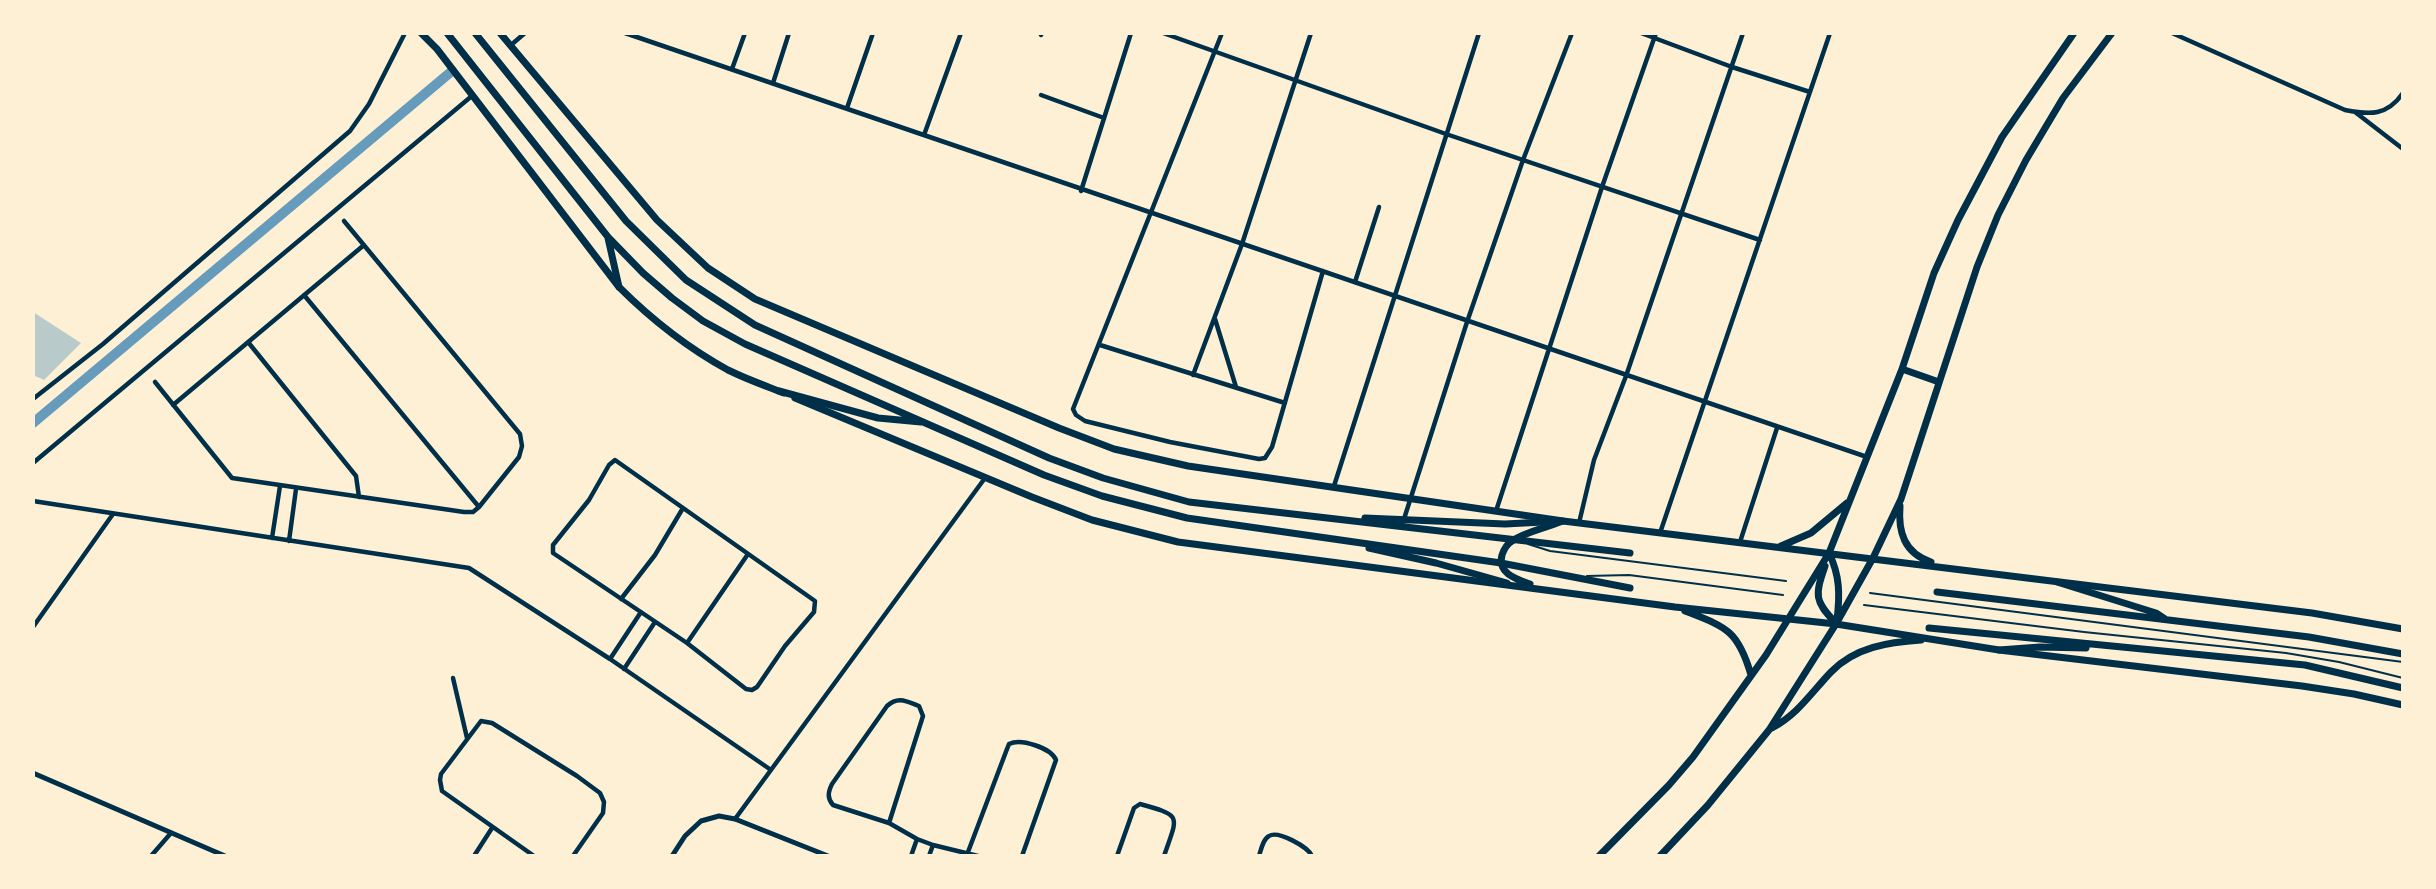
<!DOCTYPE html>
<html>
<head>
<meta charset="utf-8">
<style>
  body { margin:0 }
  #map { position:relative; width:2436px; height:889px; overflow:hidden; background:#fdf0d5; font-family:"Source Serif 4",serif }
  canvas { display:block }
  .frame { position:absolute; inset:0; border:35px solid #fdf0d5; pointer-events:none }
</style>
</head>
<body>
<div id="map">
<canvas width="2436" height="889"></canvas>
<div class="frame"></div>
</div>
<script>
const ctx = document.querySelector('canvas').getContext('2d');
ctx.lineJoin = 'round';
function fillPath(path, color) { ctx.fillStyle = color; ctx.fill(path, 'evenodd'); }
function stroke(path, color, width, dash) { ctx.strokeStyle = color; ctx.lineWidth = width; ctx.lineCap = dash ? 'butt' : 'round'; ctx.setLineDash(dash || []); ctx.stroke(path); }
const green = new Path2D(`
  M33,312l48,31 -37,37 -11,-5z`);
const canal = new Path2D(`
  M33,423l419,-352`);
const service = new Path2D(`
  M1528,544l22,7 236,30
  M1587,576l42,-1 154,20
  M1870,593l533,69
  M1864,605l220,27 202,21 53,9 64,16`);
const minor = new Path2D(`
  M625,33l1242,424
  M1163,33l283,101 314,106
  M1222,33l-149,376 3,6 9,6 85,21 89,17 6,-1 7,-11 51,-176
  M1641,33l91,34 78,25
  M2172,33l173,77c25,5 42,6 58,-17
  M1041,35l1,-2
  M511,45l14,-12
  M732,69l13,-36
  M773,83l16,-50
  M1041,95l63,23
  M847,108l26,-75
  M2355,112l48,37
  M924,135l37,-102
  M1081,191l50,-158
  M1355,282l24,-75
  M304,295l175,212
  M1215,319l21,68
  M248,342l108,134 3,21
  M1100,345l185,58
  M1193,375l49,-131 69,-211
  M155,382l77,96 232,34h9l6,-5 40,-50 3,-11 -2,-12 -176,-213
  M33,399l70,-55 247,-213 19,-27 36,-71
  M173,405l191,-160
  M615,460l200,141 -1,11 -29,34 -28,41 -5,3 -6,-1 -59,-46 -134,-90v-8l36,-45 20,-35z
  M33,463l440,-368
  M1334,486l145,-453
  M33,501l436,67 141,91 161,111
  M1496,511l106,-324 54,-154
  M1404,519l63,-197 56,-162 49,-127
  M1579,523l15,-63 32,-84 117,-343
  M1660,533l170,-500
  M272,538l8,-52
  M289,541l7,-52
  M1740,542l37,-114
  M621,599l34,-44 28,-47
  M33,627l80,-113
  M687,643l61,-89
  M610,659l31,-47
  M624,669l31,-47
  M453,678l14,60
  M735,819l250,-341
  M889,823l34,-107 -4,-10c-13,-5 -21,-10 -32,0l-55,78c-4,8 -5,14 1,21l56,18 28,16 16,6 45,11
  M968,852l39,-103 2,-5c12,-6 42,4 47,16l-34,96
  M151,856l20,-23
  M474,856l18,-28
  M534,856l-92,-65 -2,-11 1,-6 40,-53 11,2 85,53 23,17 4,9 -1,11 -30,43
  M911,856l6,-17
  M929,856l4,-11
  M1117,856l17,-48 6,-4c43,12 38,11 24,52
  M1259,856c2,-6 4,-17 10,-20 9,-6 39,11 43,20`);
const tertiary = new Path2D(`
  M33,773l192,83
  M672,856l13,-20 16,-15 18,-5 16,3 93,37`);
const primary = new Path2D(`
  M421,33l16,16 182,238c32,32 69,61 109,83 18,9 38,16 56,23
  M500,33l157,187 51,48 47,31 304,129 55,21 74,17 375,55 749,92 91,16
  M1902,369l37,13
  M795,398l237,99 60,23 86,22 497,65 161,17 163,26 303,36 52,8 49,11
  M1900,506c-2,26 4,47 31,56
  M1781,546l30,-13 36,-30
  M1829,553c11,23 11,41 8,67
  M1825,566c-10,29 -11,35 11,57
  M1530,584c-14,-5 -33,-11 -28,-29 2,-6 5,-11 10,-14 13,-9 33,-13 48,-19
  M1685,611c41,16 53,19 66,64
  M1772,728c26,-14 39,-35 59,-56 24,-25 58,-30 90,-32
  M1599,856l70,-71 24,-28 73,-102 63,-102 73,-184 32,-96 24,-53 44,-83 72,-104
  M1660,856l48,-51 61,-75 67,-106 37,-66 28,-59 76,-232 21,-52 28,-55 37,-62 49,-65`);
const trunk = new Path2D(`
  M447,33l161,204 35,36 29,25 31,23 42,23 299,131 58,21 85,22 314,45 129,25
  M475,33l151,188 60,59 69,45 294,133 54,20 86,24 441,51
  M608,238l11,49
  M779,391l99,27 43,4
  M1365,518l140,6 58,-3
  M1369,548l67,15 71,20
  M2057,582l99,31 9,6
  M1937,592l372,45 94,17
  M1929,628l376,37 98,23
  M1999,650l41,-3 46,1`);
fillPath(green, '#b9caca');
stroke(canal, '#669bbc', 10);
stroke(service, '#003049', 2);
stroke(minor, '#003049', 4.5);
stroke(tertiary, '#003049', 5);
stroke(primary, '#003049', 7);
stroke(trunk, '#003049', 7);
</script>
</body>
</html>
